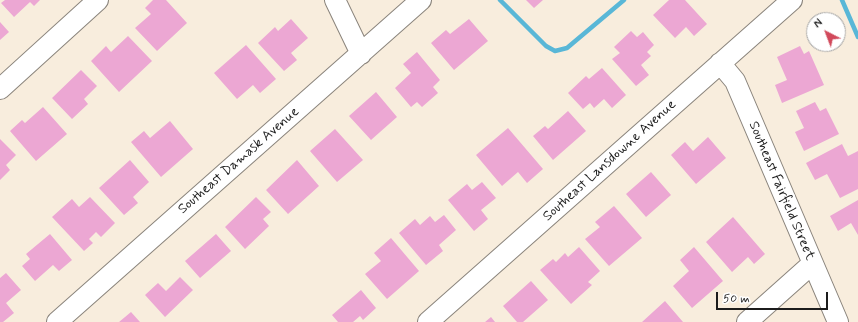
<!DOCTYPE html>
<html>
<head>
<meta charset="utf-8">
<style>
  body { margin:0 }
  #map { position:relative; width:858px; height:322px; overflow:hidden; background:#f8eddd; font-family:Mynerve,sans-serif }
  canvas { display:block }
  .north { position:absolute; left:806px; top:12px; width:40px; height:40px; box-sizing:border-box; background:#fff; border:1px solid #a4a4a4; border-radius:50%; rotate:318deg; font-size:11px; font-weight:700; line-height:16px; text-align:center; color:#1c1c1c }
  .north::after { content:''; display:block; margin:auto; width:14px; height:18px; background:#d1495b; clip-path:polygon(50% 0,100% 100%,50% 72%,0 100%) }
  .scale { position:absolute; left:716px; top:292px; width:112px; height:18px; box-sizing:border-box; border:2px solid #1c1c1c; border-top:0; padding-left:5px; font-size:12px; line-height:14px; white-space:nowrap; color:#1c1c1c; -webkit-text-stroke:3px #fff; paint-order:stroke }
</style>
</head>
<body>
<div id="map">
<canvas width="858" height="322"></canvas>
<div class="north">N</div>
<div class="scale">50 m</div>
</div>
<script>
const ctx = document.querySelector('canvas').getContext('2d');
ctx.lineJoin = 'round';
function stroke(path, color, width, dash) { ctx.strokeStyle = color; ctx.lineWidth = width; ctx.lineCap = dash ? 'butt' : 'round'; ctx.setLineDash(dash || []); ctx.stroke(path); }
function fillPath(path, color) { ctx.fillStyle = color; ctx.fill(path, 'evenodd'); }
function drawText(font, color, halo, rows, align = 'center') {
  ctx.font = font + ' Mynerve,sans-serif'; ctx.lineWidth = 4; ctx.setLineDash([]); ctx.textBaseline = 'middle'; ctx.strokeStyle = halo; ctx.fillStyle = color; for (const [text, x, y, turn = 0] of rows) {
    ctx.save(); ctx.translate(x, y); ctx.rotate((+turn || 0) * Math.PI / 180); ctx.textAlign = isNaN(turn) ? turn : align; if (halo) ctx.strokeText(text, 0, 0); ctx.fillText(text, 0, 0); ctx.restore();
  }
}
const stream = new Path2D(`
  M500,0l46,46 9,5 12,-3 57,-48
  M842,0l16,37`);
const building = new Path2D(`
  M5,0h35l-6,6 -4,-4 -16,15 -13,-14z
  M153,0h13l21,23 -30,28 -22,-23 16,-14 -6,-6z
  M526,0h17l-9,8z
  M669,0h16l22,24 -13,12 -8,-9 -11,11 -22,-23z
  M291,19l17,19 -17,15 6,7 -13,11 -26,-28 17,-16 3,4z
  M469,19l19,22 -34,29 -23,-27 15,-13 4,4z
  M0,22l9,10 -9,8z
  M631,31l6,6 6,-5 11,13 -7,7 4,4 -10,9 8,10 -13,11 -24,-27 8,-6 -6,-6z
  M128,36l24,25 -33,31 -28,-31 15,-15 5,6z
  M246,45l30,34 -16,14 -7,-8 -16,14 -23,-26z
  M800,46l4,8 5,-3 15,34 -42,18 -7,-18 12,-5 -10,-23z
  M417,52l23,28 -7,7 5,6 -16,14 -5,-5 -6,5 -16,-19 16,-15 -8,-9z
  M602,68l24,27 -14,13 -8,-9 -10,9 -4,-5 -7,6 -15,-16 18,-17 3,3z
  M81,70l16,16 -13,13 4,5 -16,15 -20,-21z
  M376,92l21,25 -26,23 -22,-24z
  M815,102l5,9 6,-3 13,26 -35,17 -9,-19 9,-4 -8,-17z
  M43,107l24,27 -31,27 -26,-30 12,-11 3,3z
  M568,111l18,20 -33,29 -20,-24 12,-10 3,3z
  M170,121l23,28 -32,28 -30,-35 13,-11 6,7z
  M508,128l35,41 -16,14 -9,-11 -16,14 -26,-31z
  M335,129l28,31 -26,22 -27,-31z
  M708,137l18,21 -30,26 -25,-29 14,-13 8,9z
  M0,139l16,16 -10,10 4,5 -10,10z
  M842,144l6,12 10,-5v38l-18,9 -13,-24 -12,6 -9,-17z
  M130,160l19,22 -16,15 5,6 -14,12 -25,-27z
  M297,160l22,26 -31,28 -22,-24z
  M651,172l20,23 -25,22 -20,-23z
  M482,182l14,16 -15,12 7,9 -14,12 -26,-31 19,-16 5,6z
  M90,197l25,26 -14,14 -5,-5 -7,7 4,4 -9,8 -32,-34 20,-18 7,8z
  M256,197l15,15 -8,7 6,7 -24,23 -20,-22z
  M858,200v35l-7,-12 -13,8 -8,-15z
  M614,206l28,32 -33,28 -24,-27 15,-12 -5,-5z
  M444,215l12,15 -17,15 4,6 -17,14 -27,-32 16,-14 5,6 10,-9 5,6z
  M733,217l32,37 -11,10 -6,-7 -16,15 -26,-30z
  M50,234l22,26 -13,11 -6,-6 -18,16 -13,-15 8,-7 -4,-5z
  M216,234l15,17 -31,27 -15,-17z
  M391,238l28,33 -32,28 -22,-25 16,-13 -7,-8z
  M579,247l21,24 -12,11 4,3 -21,19 -31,-34 13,-11 3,3 9,-9 3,4z
  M694,247l29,34 -31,27 -19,-22 16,-15 -9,-11z
  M6,273l15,17 -15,13 8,10 -11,9h-3v-44z
  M180,277l13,13 -28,27 -20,-22 13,-12 8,8z
  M531,281l17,19 -25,22h-6l-14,-16z
  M361,290l15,18 -13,12 -3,-4 -7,6h-15l-6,-7z
  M665,301l18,21h-41z
  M131,312l9,10h-21z
  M491,317l4,5h-10z`);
const minor = new Path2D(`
  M335,0l26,54
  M720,63l15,18 103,241
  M0,89l98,-89
  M57,322l364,-322
  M428,322l364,-322
  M747,322l65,-58`);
const streetNames = [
  ["Southeast Damask Avenue",239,161,-41],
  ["Southeast Lansdowne Avenue",610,161,-42],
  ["Southeast Fairfield Street",781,191,67]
];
stroke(stream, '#59b7d7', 4.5);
fillPath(building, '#eca7d3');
stroke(minor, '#8a847c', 22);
stroke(minor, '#fff', 20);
drawText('14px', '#1c1c1c', '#fff', streetNames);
</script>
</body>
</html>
